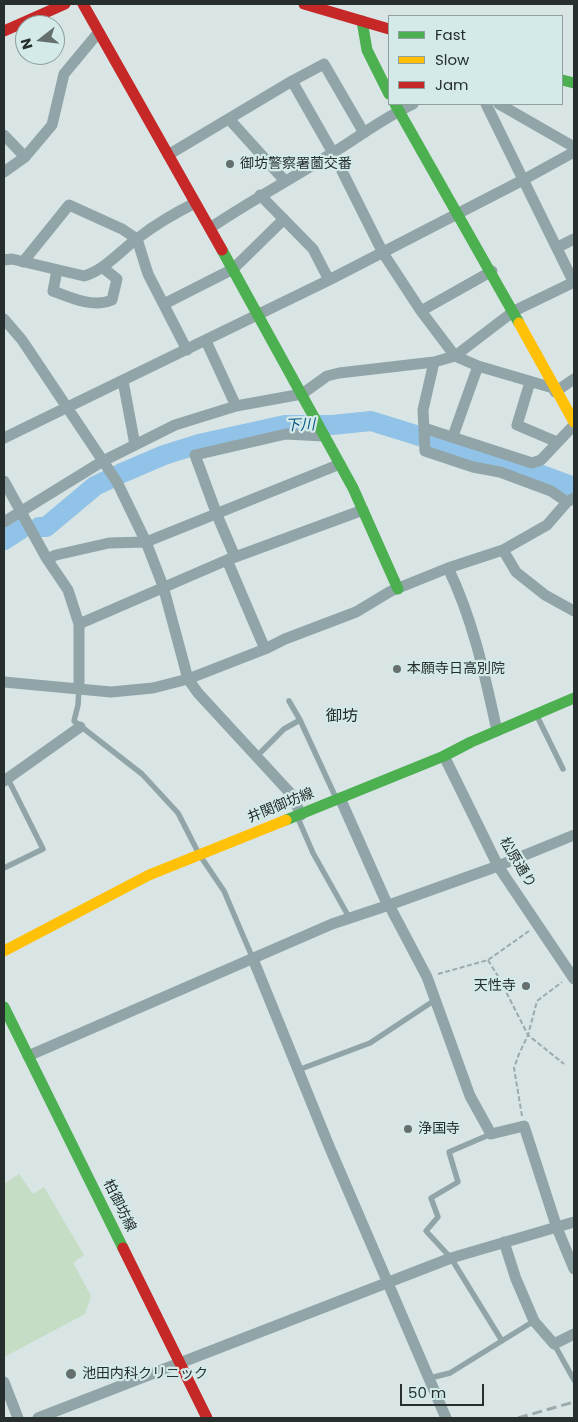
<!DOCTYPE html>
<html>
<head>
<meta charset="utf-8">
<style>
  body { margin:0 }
  #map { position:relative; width:578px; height:1422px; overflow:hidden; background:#d8e5e4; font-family:Poppins,sans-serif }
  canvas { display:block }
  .frame { position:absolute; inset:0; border:5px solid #262f2e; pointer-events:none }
  .legend { position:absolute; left:388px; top:15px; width:175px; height:90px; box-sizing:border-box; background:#d3eae8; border:1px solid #8e9f9e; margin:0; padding:6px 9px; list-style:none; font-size:15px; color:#262f2e }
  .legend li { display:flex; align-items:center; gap:10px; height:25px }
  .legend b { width:25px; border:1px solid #8e9f9e }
  .north { position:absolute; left:15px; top:15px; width:50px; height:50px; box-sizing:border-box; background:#d3eae8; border:1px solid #8e9f9e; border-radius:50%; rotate:254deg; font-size:14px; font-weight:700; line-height:20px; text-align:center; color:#262f2e }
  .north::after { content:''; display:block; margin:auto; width:18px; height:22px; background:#646f6e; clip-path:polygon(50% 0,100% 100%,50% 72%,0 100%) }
  .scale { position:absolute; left:400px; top:1384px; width:84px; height:22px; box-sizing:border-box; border:2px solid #262f2e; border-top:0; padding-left:6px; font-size:15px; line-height:18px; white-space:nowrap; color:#262f2e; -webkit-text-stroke:4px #d3eae8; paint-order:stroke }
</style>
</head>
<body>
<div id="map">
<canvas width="578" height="1422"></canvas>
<div class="frame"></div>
<ul class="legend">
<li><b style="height:6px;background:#4caf50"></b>Fast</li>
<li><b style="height:6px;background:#ffc107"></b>Slow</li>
<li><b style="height:6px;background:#c62828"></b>Jam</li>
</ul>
<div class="north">N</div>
<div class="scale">50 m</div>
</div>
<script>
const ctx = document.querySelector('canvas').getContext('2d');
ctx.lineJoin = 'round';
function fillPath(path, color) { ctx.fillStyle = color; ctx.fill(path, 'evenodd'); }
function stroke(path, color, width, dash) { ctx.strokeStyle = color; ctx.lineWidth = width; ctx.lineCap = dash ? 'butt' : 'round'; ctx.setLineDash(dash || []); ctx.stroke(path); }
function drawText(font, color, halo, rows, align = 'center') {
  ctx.font = font + ' Poppins,"Noto Sans JP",sans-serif'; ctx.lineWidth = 4.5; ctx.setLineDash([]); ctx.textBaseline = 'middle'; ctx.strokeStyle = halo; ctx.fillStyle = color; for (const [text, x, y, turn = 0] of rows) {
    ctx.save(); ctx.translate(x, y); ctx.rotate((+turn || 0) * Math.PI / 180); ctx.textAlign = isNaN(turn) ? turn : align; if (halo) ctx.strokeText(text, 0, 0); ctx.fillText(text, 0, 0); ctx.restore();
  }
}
const green = new Path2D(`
  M19,1174l14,20 11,-7 40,68 -11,8 18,33 -6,18 -81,43v-173z`);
const river = new Path2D(`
  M39,527h7l49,-41 27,-13 42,-18 35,-11 86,-19h47l39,-4 154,48 49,18
  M4,540l17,-11`);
const path = new Path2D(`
  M488,960l11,18 29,57 36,29
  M438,974l50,-14 41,-29
  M522,1116l-8,-48 5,-14 9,-19 9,-34 25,-19`);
const lane = new Path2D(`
  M79,688l-1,17 -4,16 68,53 36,39 21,41 25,37 29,68
  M289,701l11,19 36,78
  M537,716l26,53
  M257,756l27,-27 16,-9
  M297,816l16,37 37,66
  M4,868l39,-19 -35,-70
  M298,1070l72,-27 65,-43
  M491,1134l-42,18 9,30 -27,16 7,19 -12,14 25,27 51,83
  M554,1344l20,36
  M430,1378l20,-5 84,-52`);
const street = new Path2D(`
  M292,81l41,72 50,100 38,58 34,45 59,-45 60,-29
  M486,104l88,179
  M499,104l75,43
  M229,119l56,62
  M4,135l21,22
  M168,155l124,-74 32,-17 40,69
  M4,172l21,-15 27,-32 12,-51 34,-41
  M260,195l53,54 16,31
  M210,228c40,-27 83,-50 124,-76 26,-16 51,-35 79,-48
  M558,247l16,-8
  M4,260l8,-1 72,17c21,-6 37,-26 54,-38 18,-14 37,-25 57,-35
  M23,262l46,-57 53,24 15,10 11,35 39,76
  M57,270l-4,21c18,7 40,17 59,9l5,-21 -15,-12
  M164,304l69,-35 51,-50
  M421,311l71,-40
  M4,319l18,21 95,142 29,60 17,44 25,93 10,14 94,102 9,20
  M206,341l30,65
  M434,362l-11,48 2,41 48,16 27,5 51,19 16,11
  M123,381l12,64
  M530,382l-13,43 40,17
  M555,392l19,-13
  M424,428l108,35 9,-3 33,-35
  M453,436l25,-70
  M4,438l325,-158 194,-100 51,-28
  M4,481l43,78 21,31 11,34v64
  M4,522l99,-61 72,-36 61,-19 66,-12 25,-18 12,-3 95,-11 21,-6 23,10 75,22
  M503,550l13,22 29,23 29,16
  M235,557l-18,-42 -22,-60 91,-21 37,2
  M47,559l9,-4 53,-12 37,-1 194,-78
  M227,560l38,89
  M448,568c25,51 37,108 49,163
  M79,624l148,-64 136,-50
  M4,682l107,10 42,-4 35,-9 77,-30 20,-10 71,-27 35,-21 57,-23 55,-18 44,-25 20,-23 7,-4
  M444,756l54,110 76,113
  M4,781l76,-54
  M340,798l48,108
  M389,905l38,72 43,119 21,38 33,-8 33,102 17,41
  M253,959l76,187 117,272
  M28,1056l304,-132 57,-19 109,-39 76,-31
  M504,1242l12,37 18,42 20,23 20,-10
  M4,1382l14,36
  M38,1418l413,-160 123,-36`);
const fast = new Path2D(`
  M362,21l5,29 22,44
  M562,80l12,3
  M395,104l124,219
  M222,250l131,238 45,101
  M286,820l158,-64 27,-14 103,-44
  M4,1007l119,241`);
const slow = new Path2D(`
  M519,323l55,99
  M4,951l145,-76 137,-55`);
const jam = new Path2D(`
  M83,4l139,246
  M304,4l85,25
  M4,31l61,-27
  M123,1248l84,170`);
const rail = new Path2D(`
  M518,1418l56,-16`);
const markers = [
  [230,164,5,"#646f6e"],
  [397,669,5,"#646f6e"],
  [526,986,5,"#646f6e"],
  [408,1129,5,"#646f6e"],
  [71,1374,6,"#646f6e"]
];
const poiNames = [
  ["御坊警察署薗交番",240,164],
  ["本願寺日高別院",407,669],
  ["天性寺",516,986,"right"],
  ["浄国寺",418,1129],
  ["池田内科クリニック",82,1374]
];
const streetNames = [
  ["井関御坊線",281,806,-22],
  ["松原通り",517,863,59],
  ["柏御坊線",119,1206,64]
];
const waterNames = [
  ["下川",300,426,-2]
];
const quarterNames = [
  ["御坊",342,717]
];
fillPath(green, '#c4ddc4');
stroke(river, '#91c2e7', 20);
stroke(path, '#9caaad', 2, [5, 2.5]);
stroke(lane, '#91a5a9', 5.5);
stroke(street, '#91a5a9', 11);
stroke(fast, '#4caf50', 11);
stroke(slow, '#ffc107', 11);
stroke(jam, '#c62828', 11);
stroke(rail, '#9ca9aa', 3, [10, 5]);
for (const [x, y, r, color] of markers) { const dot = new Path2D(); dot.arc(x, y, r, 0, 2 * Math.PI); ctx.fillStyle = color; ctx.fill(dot); stroke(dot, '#d3eae8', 2); }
drawText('14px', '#262f2e', '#d3eae8', poiNames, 'left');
drawText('14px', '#262f2e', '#d3eae8', streetNames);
drawText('italic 15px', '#0d5789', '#d3eae8', waterNames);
drawText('16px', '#262f2e', '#d3eae8', quarterNames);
</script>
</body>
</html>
